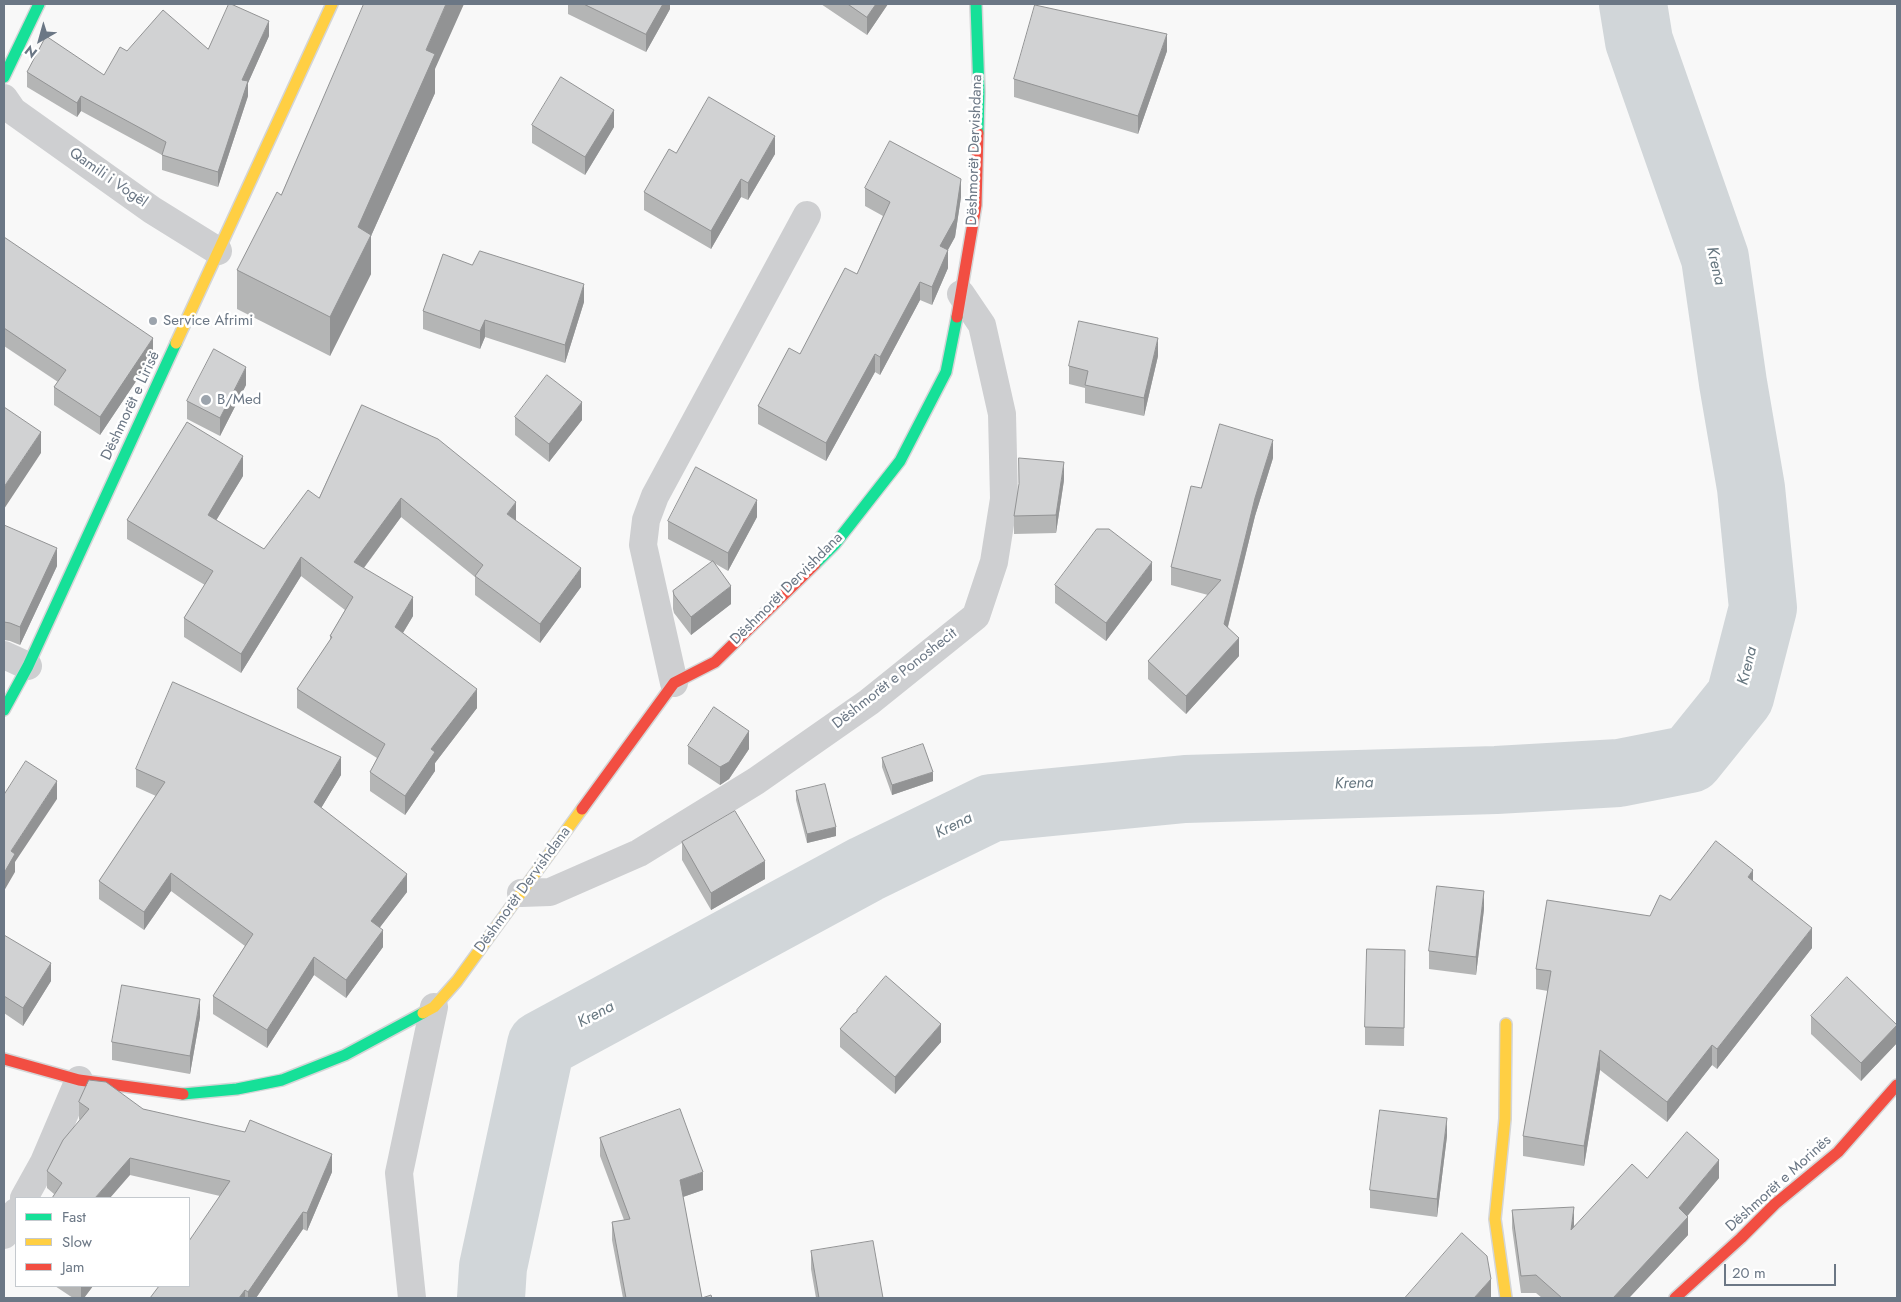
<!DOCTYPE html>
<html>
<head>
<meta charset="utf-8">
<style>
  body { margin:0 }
  #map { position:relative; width:1901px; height:1302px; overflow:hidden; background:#f8f8f8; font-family:Jost,sans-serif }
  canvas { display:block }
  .frame { position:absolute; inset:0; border:5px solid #6b7785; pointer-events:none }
  .legend { position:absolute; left:15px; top:1197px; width:175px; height:90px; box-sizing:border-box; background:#fff; border:1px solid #c4c9ce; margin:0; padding:6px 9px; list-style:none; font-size:15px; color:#6b7785 }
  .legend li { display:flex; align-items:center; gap:10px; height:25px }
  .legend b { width:25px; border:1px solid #c4c9ce }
  .north { position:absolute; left:15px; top:15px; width:50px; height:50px; -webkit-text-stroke:4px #fff; paint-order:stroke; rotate:218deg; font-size:14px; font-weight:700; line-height:20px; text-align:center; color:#6b7785 }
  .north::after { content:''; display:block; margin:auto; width:18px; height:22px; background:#6b7785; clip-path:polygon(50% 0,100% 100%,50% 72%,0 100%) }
  .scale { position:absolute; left:1724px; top:1264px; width:112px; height:22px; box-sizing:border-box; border:2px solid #6b7785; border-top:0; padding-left:6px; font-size:15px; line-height:18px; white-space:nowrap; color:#6b7785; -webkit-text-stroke:4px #fff; paint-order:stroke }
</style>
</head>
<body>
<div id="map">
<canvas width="1901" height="1302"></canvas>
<div class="frame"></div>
<ul class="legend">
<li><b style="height:6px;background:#16e098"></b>Fast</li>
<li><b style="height:6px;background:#ffcf43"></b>Slow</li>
<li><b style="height:6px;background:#f24e42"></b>Jam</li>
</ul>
<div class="north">N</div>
<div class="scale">20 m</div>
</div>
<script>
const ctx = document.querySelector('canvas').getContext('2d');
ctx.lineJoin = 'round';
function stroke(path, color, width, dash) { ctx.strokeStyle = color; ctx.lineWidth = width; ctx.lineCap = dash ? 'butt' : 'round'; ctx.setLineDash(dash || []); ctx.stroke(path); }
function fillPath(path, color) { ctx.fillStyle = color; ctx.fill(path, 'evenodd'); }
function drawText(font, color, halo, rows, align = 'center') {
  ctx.font = font + ' Jost,sans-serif'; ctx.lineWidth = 5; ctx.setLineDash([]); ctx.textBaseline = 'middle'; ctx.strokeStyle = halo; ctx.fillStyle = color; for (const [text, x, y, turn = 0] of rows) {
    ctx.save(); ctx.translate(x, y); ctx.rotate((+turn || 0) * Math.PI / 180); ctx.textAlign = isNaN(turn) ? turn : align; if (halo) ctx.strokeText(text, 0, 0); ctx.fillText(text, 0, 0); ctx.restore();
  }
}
const river = new Path2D(`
  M491,1298l2,-31 48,-222 325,-176 125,-61 194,-19 311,-9 123,-7 71,-14 50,-62 23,-89 -12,-120 -18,-105 -18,-125 -76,-217 -6,-37`);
const street = new Path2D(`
  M4,98l9,13 139,99 66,41
  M4,655l24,11
  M674,683l-31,-138 3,-25 9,-24 152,-281
  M521,893l29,-1 89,-39 117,-72 113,-79 107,-86 18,-54 10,-63 -2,-85 -20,-89 -21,-31
  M24,1198l20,-36 35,-82
  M4,1235l12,-23
  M412,1298l-13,-125 35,-166`);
const fast = new Path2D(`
  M976,4l3,88 -1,41
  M4,77l35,-73
  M815,564l20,-20 65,-83 46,-89 11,-55
  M4,710l24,-44 148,-323
  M183,1094l54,-5 45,-9 63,-25 78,-42`);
const slow = new Path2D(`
  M176,343l156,-339
  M423,1013l11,-6 23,-26 125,-172
  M1506,1024l-1,95 -10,100 11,79`);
const jam = new Path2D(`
  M957,317l19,-112 2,-72
  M582,809l92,-126 41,-21 100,-98
  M4,1059l75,21 104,14
  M1675,1298l66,-60 34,-34 63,-52 59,-67`);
const wall = new Path2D(`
  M568,4h102v5l-24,43 -78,-38z
  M821,4h67l-21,31z
  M269,36l-21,47v13l-30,91 -56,-17v-15l-81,-44 -4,6 -50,-30v-15l77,3 23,-24 81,-2z
  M1167,51l-29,83 -124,-37v-18z
  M435,69v24l-64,143v38l-41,82 -93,-47v-39z
  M532,125l82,2 -29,48 -53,-32z
  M676,153l99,1 -27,46 -7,-3 -30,52 -67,-39v-18z
  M865,188l96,9 -6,40 -7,13v18l-16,37 -12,-5 -40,75 -5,-3 -49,89 -68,-37v-18l42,-52 57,-80 26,-58 -18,-10z
  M4,237l149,119 -53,79 -46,-30v-18l4,-5 -54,-36z
  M472,265l112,37 -19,61 -80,-26 -5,12 -57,-20v-18z
  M1158,356l-14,60 -59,-13v-15l-16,-4v-18z
  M246,385l-26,51 -33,-17v-18z
  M362,405l154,116 65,66 -41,56 -65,-48v-18l-74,-60 -37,51 49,48 -10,17 74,75 -42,55v8l-30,44 -35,-24v-19l7,-14 -80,-50v-19l33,-49v-4l15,-26 -44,-34 -60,97 -57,-36v-19l21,-33 -78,-46v-19l116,-44 -27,44 48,29 55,-51z
  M515,417l67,3 -33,42 -34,-27z
  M1273,458l-18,58 -27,111 11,29 -53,58 -38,-35v-18l60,-66 -37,-10v-18l30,-79z
  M1064,480l-8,53 -42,1v-18z
  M757,517l-29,54 -14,-8 17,41 -40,31 -17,-22 -1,-4v-18l39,-29 -44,-23v-18z
  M4,525l53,41 -37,79 -10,-4 -6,-1z
  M1152,580l-46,61 -51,-38v-18z
  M688,746l61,3 -20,30 -9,6 -32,-21z
  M882,758l51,23 -41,14 -10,-28z
  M136,769l205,6 -20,33 86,84 -27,35 3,20 -37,51 -32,-23 -47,73 -54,-34v-18l32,-50 -74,-55 -27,39 -45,-31v-18l57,-85 -20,-9z
  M796,791l40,45 -29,7 -11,-43z
  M682,842l83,37 -54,31 -29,-50z
  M1753,882l59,66 -95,121 -5,-4 -45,57 -67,-52 -16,96 -61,-10v-20l25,-145 -12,-2v-20l114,-53z
  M1484,909l-8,66 -47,-6v-18z
  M4,935l47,46 -28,45 -19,-13z
  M1405,968l-1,78 -39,-1v-18z
  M857,1010l84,32 -46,52 -55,-47v-18l17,-16z
  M1811,1016l86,9v18l-36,38 -50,-47z
  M200,1017l-10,57 -78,-14v-18z
  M79,1102l64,7 189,63 -25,59 -4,-2 -47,69h-106l39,-12 31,-90 -90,-21 -76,19 -7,-6v-17l33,-51 -1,-1z
  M1447,1136l-10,81 -67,-9v-18z
  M600,1138l103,52 -20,7 19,101h10h-89l-11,-58v-18l12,-2 -24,-64z
  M1647,1178h72l-32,38 1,19 -59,63h-87l-6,-5h-15l-9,-65v-18l62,16z
  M811,1251l72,47h-67l-5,-29z
  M55,1286h38l-9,12h-11z`);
const shadedWall = new Path2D(`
  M446,4h18l-29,65v24l-64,143v38l-41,82v-39l28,-90 68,-177z
  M662,4h8v5l-24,43v-18z
  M876,4h12l-21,31v-18z
  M269,21v15l-21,47v13l-30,91v-15l24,-92z
  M1167,34v17l-29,83v-18z
  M81,96v15l-4,6v-14z
  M614,110v17l-29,48v-18z
  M775,136v18l-27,46v-17z
  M741,179v18l-30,52v-18z
  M961,179v18l-6,40 -15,27v-18z
  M948,250v18l-16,37v-18z
  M920,282v18l-40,75v-18z
  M584,284v18l-19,61v-18z
  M485,320v17l-5,12v-18z
  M153,338v18l-53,79v-18z
  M1158,338v18l-14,60v-18z
  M875,354v18l-49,89v-18z
  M246,367v18l-26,51v-18z
  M582,402v18l-33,42v-18z
  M41,432v21l-37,56v-22z
  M1273,440v18l-18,58 -31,126v-18l31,-126z
  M243,456v20l-35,58v-19z
  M1064,462v18l-8,53v-18z
  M401,498v19l-47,64v-19z
  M757,500v17l-29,54v-18z
  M516,502v19l-9,-7z
  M57,548v18l-37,79v-18z
  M301,557v19l-60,97v-19z
  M1152,562v18l-46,61v-18z
  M581,568v19l-41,56v-19z
  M731,586v18l-40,31v-18z
  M413,597v19l-18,30v-19z
  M1239,638v18l-53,58v-18z
  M477,689v19l-42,55v8l-30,44v-19l26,-47z
  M749,731v18l-20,30 -9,6v-18z
  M341,757v18l-27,45v-18z
  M933,772v9l-41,14v-10z
  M57,781v18l-42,63v10l-11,19v-18l7,-22z
  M836,827v9l-29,7v-9z
  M765,861v18l-54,31v-17z
  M1753,870v20l-5,-13z
  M171,873v18l-27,39v-18z
  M407,874v18l-36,47v-18z
  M1484,891v18l-8,66v-18z
  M1812,928v20l-95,121v-20z
  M383,930v17l-37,51v-18z
  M314,957v18l-47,73v-18z
  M51,963v18l-28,45v-18z
  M200,999v18l-10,57v-18z
  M941,1024v18l-46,52v-17z
  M1897,1025v18l-36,38v-18z
  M1712,1045v20l-45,57v-20z
  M1600,1050v20l-16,96v-20z
  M1447,1118v18l-10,81v-18z
  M332,1154v18l-25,59v-18z
  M130,1158v17l-20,23h-15z
  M1719,1160v18l-40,48v-18z
  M703,1172v18l-23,8v-18z
  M1574,1207v18l-3,23v-18z
  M303,1212v17l-47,69h-8v-6z
  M1688,1217v18l-59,63h-16z
  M1491,1279v19h-17z
  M81,1286h12l-9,12h-3z
  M245,1290v8h-6z`);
const building = new Path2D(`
  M229,4h2l38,17 -27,59 6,1 -30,91 -56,-17 4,-13 -85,-46 -4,7 -50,-31 19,-36 58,39 16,-28 7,4 36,-41 45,39z
  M364,4h82l-20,46 9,4 -77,173 13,8 -41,82 -93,-47 40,-78 4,3z
  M584,4h79l-17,30z
  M848,4h28l-9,13z
  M1035,5l132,29 -29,82 -124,-37z
  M561,77l53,33 -29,47 -53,-32z
  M709,97l66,39 -27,47 -7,-4 -30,52 -67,-39 25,-43 7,4z
  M890,141l71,38 -6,40 -15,27 8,4 -16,37 -12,-5 -40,75 -5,-3 -49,89 -68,-37 31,-58 11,6 45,-86 12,6 33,-72 -25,-14z
  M4,237l149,101 -53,79 -46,-30 12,-17 -62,-42z
  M480,251l104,33 -19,61 -80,-25 -5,11 -57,-20 20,-57 29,11z
  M1079,321l79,17 -14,60 -59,-13 3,-14 -19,-5z
  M214,349l32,18 -26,51 -33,-17z
  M547,375l35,27 -33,42 -34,-27z
  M362,405l76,34 78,63 -9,12 74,54 -41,56 -65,-48 8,-11 -82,-67 -47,64 59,35 -18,30 82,62 -46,60 4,3 -30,44 -35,-24 15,-28 -88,-55 35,-52 -2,-1 23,-39 -52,-40 -60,97 -57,-36 29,-47 -86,-51 60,-98 56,34 -35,59 56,34 44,-59 11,8z
  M4,407l37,25 -37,55z
  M1220,424l53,16 -18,58 -31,126 15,14 -53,58 -38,-35 73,-81 -50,-13 20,-81 10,2z
  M1019,458l45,4 -8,53 -42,1 5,-32z
  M696,467l61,33 -29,53 -60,-32z
  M4,525l53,23 -37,79 -10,-4 -6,-1z
  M1097,529h12l43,33 -46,61 -51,-38z
  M713,561l18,25 -40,31 -17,-22 -1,-4z
  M173,682l168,75 -27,45 93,72 -36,47 12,9 -37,50 -32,-23 -47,73 -54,-34 40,-62 -82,-61 -27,39 -45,-31 66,-99 -29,-13z
  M714,707l35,24 -20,31 -9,5 -32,-21z
  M923,744l10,28 -41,13 -10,-27z
  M26,761l31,20 -46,70 4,3 -11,19v-78z
  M825,784l11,43 -29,7 -11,-43z
  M735,811l30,50 -54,32 -29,-51z
  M1716,841l37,29 -5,7 64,51 -95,121 -5,-4 -45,57 -67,-52 -16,96 -61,-10 28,-165 -15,-2 11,-69 103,16 10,-21 10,5z
  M1437,886l47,5 -8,66 -47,-6z
  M4,935l47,28 -28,45 -19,-12z
  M1367,949l38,1 -1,78 -39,-1z
  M886,976l55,48 -46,53 -55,-48 13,-15 4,-2v-2z
  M1847,977l50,48 -36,38 -50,-47z
  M122,985l78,14 -10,57 -78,-14z
  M89,1080l17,2 37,27 102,23 5,-12 82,34 -25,59 -4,-1 -55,80 -3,-2 -6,8h-89l9,-12h30v-45l41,-60 -100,-23 -35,40h-43l10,-15 -15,-12 16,-31 26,-31 -10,-7z
  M680,1109l23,63 -23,8 22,118 9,-3 1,3h-86l-14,-76 18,-3 -30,-81z
  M1380,1110l67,8 -10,81 -67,-9z
  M1687,1132l32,28 -40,48 9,9 -75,81h-51l-26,-23 -15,1 -9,-66 62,-3 -3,23 61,-66 15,14z
  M1462,1233l25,23 4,23 -17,19h-69z
  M873,1241l10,57h-64l-8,-47z`);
const markers = [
  [153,321,5,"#9ca4ad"],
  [206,400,6,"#9ca4ad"]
];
const streetNames = [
  ["Dëshmorët Dervishdana",975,150,-88],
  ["Qamili i Vogël",108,178,35],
  ["Dëshmorët e Lirisë",131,406,-65],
  ["Dëshmorët Dervishdana",787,589,-45],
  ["Dëshmorët e Ponoshecit",895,679,-38],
  ["Dëshmorët Dervishdana",523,890,-54],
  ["Dëshmorët e Morinës",1779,1184,-42]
];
const poiNames = [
  ["Service Afrimi",163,321],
  ["B/Med",217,400]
];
const waterNames = [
  ["Krena",1715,266,77],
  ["Krena",1748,666,-76],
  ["Krena",1354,784,-2],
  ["Krena",954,826,-26],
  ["Krena",596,1015,-28]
];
stroke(river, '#d1d6d9', 68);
stroke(fast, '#d4d5d6', 14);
stroke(slow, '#d4d5d6', 14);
stroke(jam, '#d4d5d6', 14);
stroke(street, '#cecfd1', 28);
stroke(fast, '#16e098', 11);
stroke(slow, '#ffcf43', 11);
stroke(jam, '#f24e42', 11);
fillPath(wall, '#b4b5b5');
fillPath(shadedWall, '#929394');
fillPath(building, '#d1d2d3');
stroke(building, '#929394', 1);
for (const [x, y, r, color] of markers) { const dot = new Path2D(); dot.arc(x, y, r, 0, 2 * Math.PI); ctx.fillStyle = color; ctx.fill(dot); stroke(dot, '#fff', 2); }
drawText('15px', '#6b7785', '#fff', streetNames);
drawText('15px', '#6b7785', '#fff', poiNames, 'left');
drawText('italic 16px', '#677780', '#fff', waterNames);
</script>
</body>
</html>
